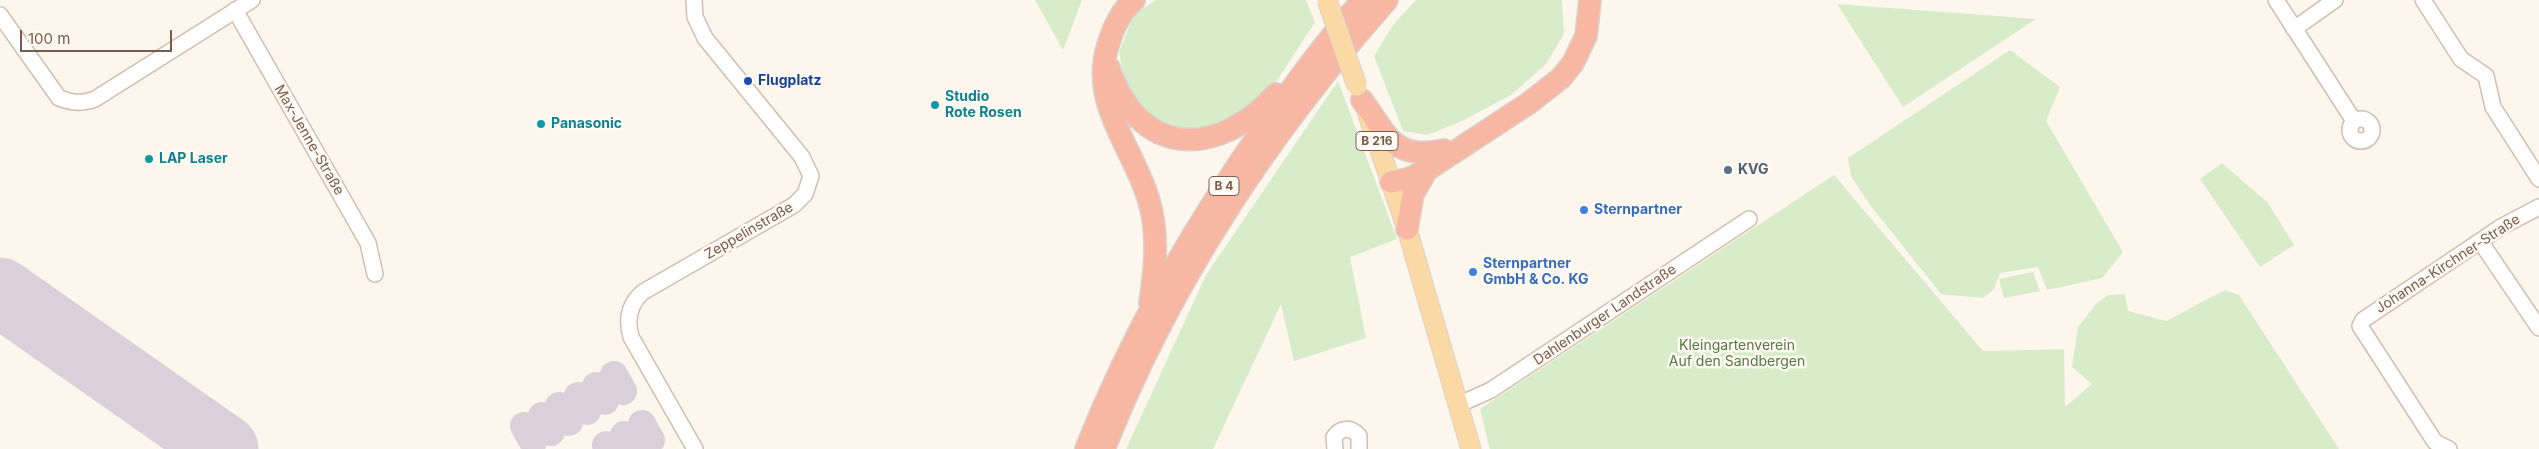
<!DOCTYPE html>
<html>
<head>
<meta charset="utf-8">
<style>
  body { margin:0 }
  #map { position:relative; width:2539px; height:449px; overflow:hidden; background:#fdf6ec; font-family:Inter,sans-serif }
  canvas { display:block }
  .scale { position:absolute; left:20px; top:30px; width:152px; height:22px; box-sizing:border-box; border:2px solid #7a5c4d; border-top:0; padding-left:6px; font-size:15px; line-height:18px; white-space:nowrap; color:#7a5c4d; -webkit-text-stroke:4px #fffaf3; paint-order:stroke }
</style>
</head>
<body>
<div id="map">
<canvas width="2539" height="449"></canvas>
<div class="scale">100 m</div>
</div>
<script>
const ctx = document.querySelector('canvas').getContext('2d');
ctx.lineJoin = 'round';
function fillPath(path, color) { ctx.fillStyle = color; ctx.fill(path, 'evenodd'); }
function stroke(path, color, width, dash) { ctx.strokeStyle = color; ctx.lineWidth = width; ctx.lineCap = dash ? 'butt' : 'round'; ctx.setLineDash(dash || []); ctx.stroke(path); }
function drawText(font, color, halo, rows, align = 'center') {
  ctx.font = font + ' Inter,sans-serif'; ctx.lineWidth = 5; ctx.setLineDash([]); ctx.textBaseline = 'middle'; ctx.strokeStyle = halo; ctx.fillStyle = color; for (const [text, x, y, turn = 0] of rows) {
    ctx.save(); ctx.translate(x, y); ctx.rotate((+turn || 0) * Math.PI / 180); ctx.textAlign = isNaN(turn) ? turn : align; if (halo) ctx.strokeText(text, 0, 0); ctx.fillText(text, 0, 0); ctx.restore();
  }
}
const green = new Path2D(`
  M1035,0h47l-19,50z
  M1156,0h150l9,22 -37,57 -42,39 -27,11 -26,3 -29,-9 -20,-22 -10,-22 -5,-27 15,-38z
  M1416,0h146l2,34 -18,30 -35,31 -49,26 -34,14 -25,-4 -29,-75 19,-31z
  M1837,4l199,15 -133,88z
  M2010,50l50,37 -14,34 77,131 -21,26 -55,12 -9,-23 -38,6 -6,16 -11,9 -42,-4 -71,-89 -19,-29 -3,-18z
  M1338,81l59,158 -47,18 16,81 -72,23 -13,-57 -68,145h-87l80,-174z
  M2222,163l46,40 26,42 -34,22 -60,-88z
  M1834,175l149,176 81,-2 1,58 27,-23 -20,-17 6,-40 18,-23 12,-9 17,-1 3,17 38,10 59,-31 14,5 100,154h-849l-10,-40z
  M2033,272l7,19 -36,7 -5,-19z`);
const taxiway = new Path2D(`
  M614,375l9,16
  M596,386l9,15
  M578,396l9,15
  M559,406l10,16
  M542,416l9,16
  M642,424l9,16
  M524,426l9,16
  M624,435l9,14
  M606,445l3,4`);
const runway = new Path2D(`
  M0,292l224,157`);
const minor = new Path2D(`
  M694,0l1,17 10,21 97,119 9,19 -6,18 -11,11 -151,87c-14,12 -17,27 -12,45l64,112
  M2276,0l78,121
  M2423,0l38,59 25,17 7,31 46,72
  M235,10l133,233 7,31
  M0,15l59,83c14,5 22,6 36,1l157,-99
  M2294,29l41,-29
  M2350 130a11 11 0 1 1 22 0a11 11 0 1 1-22 0Z
  M2480,241l59,87
  M1458,405l33,-15 258,-171
  M1335,449l-1,-12c7,-10 17,-10 25,-1v13
  M2449,449l-14,-7 -75,-116 3,-6 138,-93 38,-20`);
const major = new Path2D(`
  M1368,115l39,114 64,220`);
const highway = new Path2D(`
  M1134,0c-13,11 -20,26 -25,42 -21,60 24,104 40,159 10,34 6,68 1,102
  M1109,68c30,90 108,91 167,26
  M1362,100c26,36 32,61 82,50
  M1391,182l17,-3 19,-9 102,-67 32,-25 12,-15 13,-27 4,-36
  M1407,229l6,-35 14,-24
  M1086,449c47,-119 112,-230 186,-333 29,-40 58,-80 91,-116
  M1104,449c65,-165 166,-317 283,-449`);
const majorBridge = new Path2D(`
  M1327,0l30,86`);
const markers = [
  [748,81,5,"#1a4fb4"],
  [935,105,5,"#0f9aa8"],
  [541,124,5,"#0f9aa8"],
  [149,159,5,"#0f9aa8"],
  [1728,170,5,"#5c6f8a"],
  [1584,210,5,"#3f7fe0"],
  [1473,272,5,"#3f7fe0"]
];
const shields = [
  [1377,141,42],
  [1224,186,30]
];
const shieldNames = [
  ["B 216",1377,141],
  ["B 4",1224,186]
];
const transitNames = [
  ["Flugplatz",758,81]
];
const cultureNames = [
  ["Studio",945,97],
  ["Rote Rosen",945,113],
  ["Panasonic",551,124],
  ["LAP Laser",159,159]
];
const streetNames = [
  ["Max-Jenne-Straße",309,140,60],
  ["Zeppelinstraße",749,231,-30],
  ["Johanna-Kirchner-Straße",2448,264,-33],
  ["Dahlenburger Landstraße",1605,315,-34]
];
const serviceNames = [
  ["KVG",1738,170]
];
const shopNames = [
  ["Sternpartner",1594,210],
  ["Sternpartner",1483,264],
  ["GmbH & Co. KG",1483,280]
];
const parkNames = [
  ["Kleingartenverein",1737,346],
  ["Auf den Sandbergen",1737,362]
];
fillPath(green, '#d8ecc9');
stroke(taxiway, '#dbcfda', 28);
stroke(runway, '#dbcfda', 69);
stroke(minor, '#d1beb0', 18);
stroke(major, '#dad1cd', 21);
stroke(highway, '#dad1cd', 24);
stroke(minor, '#fff', 15);
stroke(major, '#fbd9a5', 19);
stroke(highway, '#f7b7a3', 21);
stroke(majorBridge, '#dad1cd', 21, []);
stroke(majorBridge, '#fbd9a5', 19);
for (const [x, y, r, color] of markers) { const dot = new Path2D(); dot.arc(x, y, r, 0, 2 * Math.PI); ctx.fillStyle = color; ctx.fill(dot); stroke(dot, '#fffaf3', 2); }
for (const [x, y, w] of shields) { const box = new Path2D(); box.roundRect(x - w / 2, y - 9.5, w, 19, 4); ctx.fillStyle = '#fffaf3'; ctx.fill(box); stroke(box, '#7a5c4d', 1); }
drawText('bold 12px', '#7a5c4d', null, shieldNames);
drawText('bold 14px', '#164399', '#fffaf3', transitNames, 'left');
drawText('bold 14px', '#0d838f', '#fffaf3', cultureNames, 'left');
drawText('14px', '#7a5c4d', '#fffaf3', streetNames);
drawText('bold 14px', '#4e5e75', '#fffaf3', serviceNames, 'left');
drawText('bold 14px', '#366cbe', '#fffaf3', shopNames, 'left');
drawText('14px', '#537a41', '#fffaf3', parkNames);
</script>
</body>
</html>
